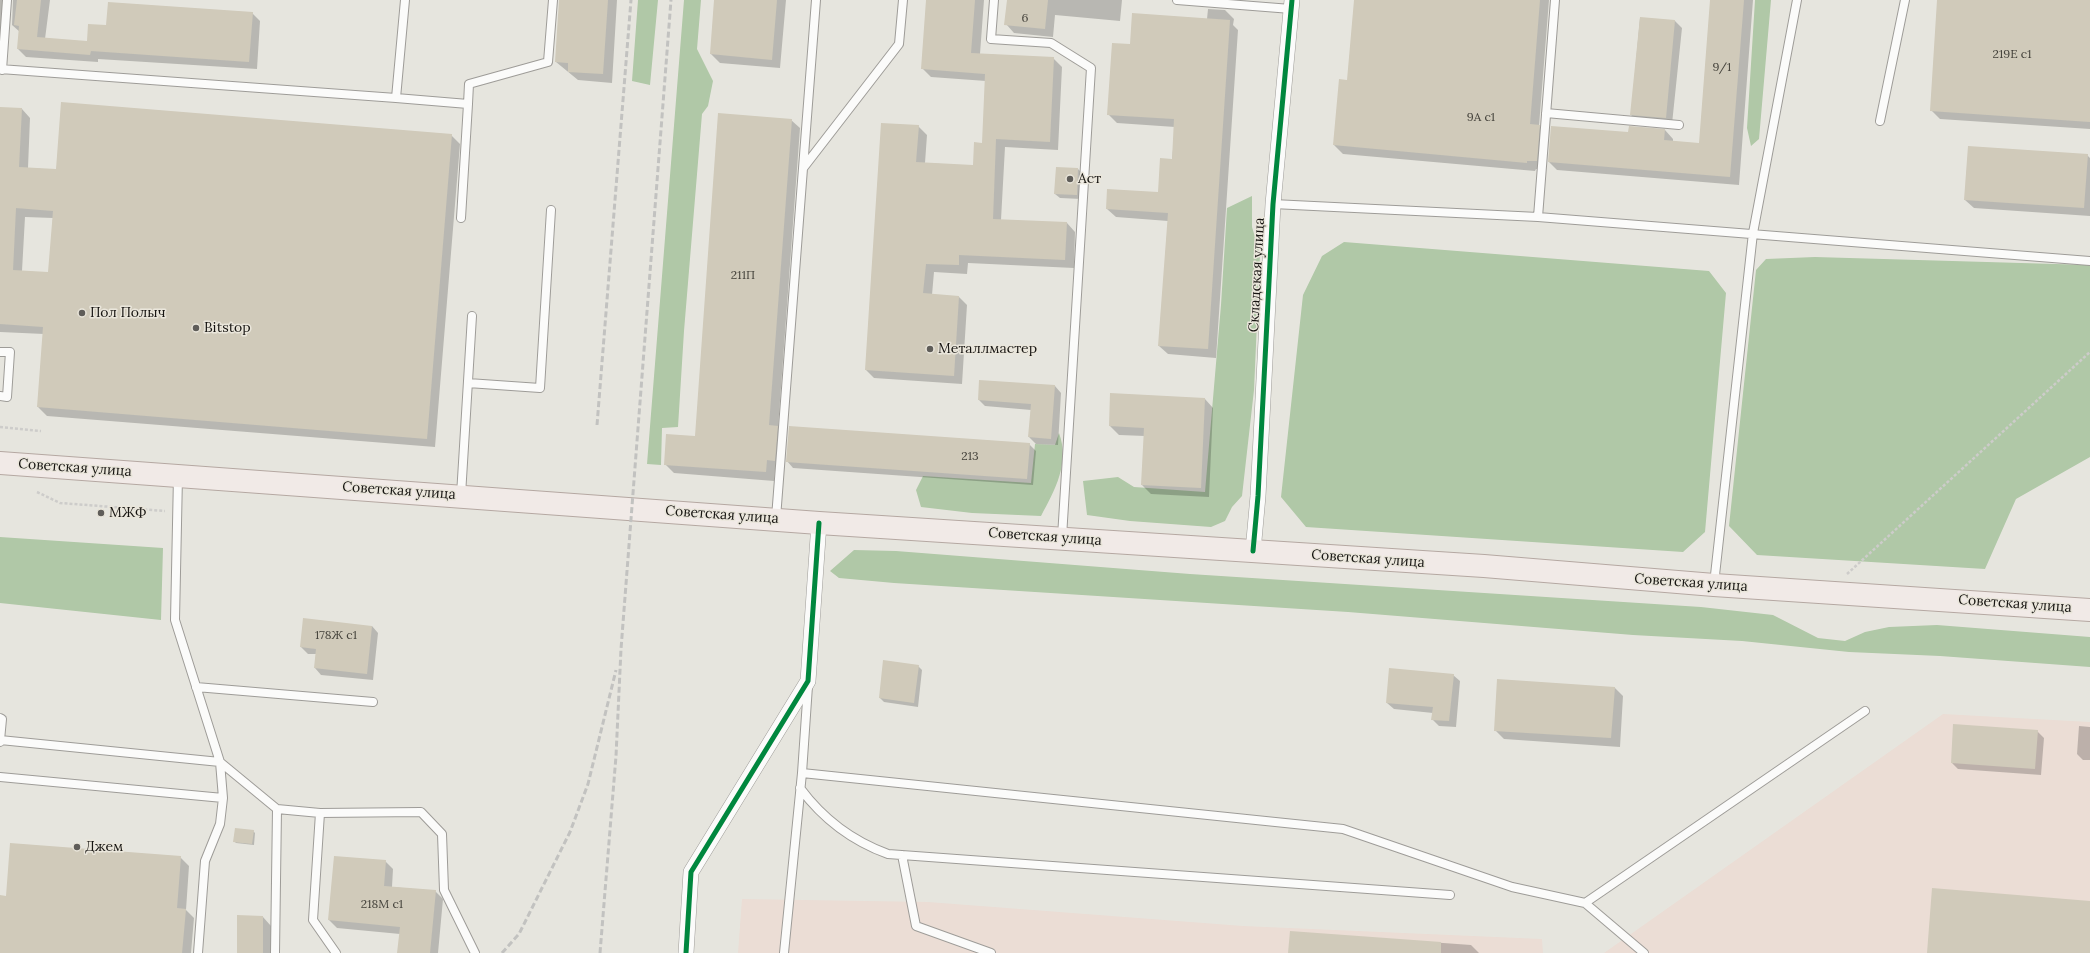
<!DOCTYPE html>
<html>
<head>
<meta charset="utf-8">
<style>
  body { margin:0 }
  canvas { display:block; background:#e6e5de }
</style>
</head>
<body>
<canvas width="2090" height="953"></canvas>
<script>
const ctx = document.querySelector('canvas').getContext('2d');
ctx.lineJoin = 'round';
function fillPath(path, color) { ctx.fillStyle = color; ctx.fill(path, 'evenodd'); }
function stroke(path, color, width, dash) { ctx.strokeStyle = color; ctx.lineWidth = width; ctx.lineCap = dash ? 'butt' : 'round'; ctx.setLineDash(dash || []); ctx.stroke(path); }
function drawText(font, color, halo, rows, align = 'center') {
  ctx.font = font + ' Lora,serif'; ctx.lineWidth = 3; ctx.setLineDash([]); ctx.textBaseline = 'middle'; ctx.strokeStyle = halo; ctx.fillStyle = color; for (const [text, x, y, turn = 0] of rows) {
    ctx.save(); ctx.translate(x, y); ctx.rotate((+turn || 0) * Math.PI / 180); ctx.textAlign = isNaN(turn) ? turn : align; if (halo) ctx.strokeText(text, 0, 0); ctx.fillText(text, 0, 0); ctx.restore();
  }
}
const industrial = new Path2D(`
  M1943,714l147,8v231h-486z
  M742,899l186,3 315,24 299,13 1,14h-805z`);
const forest = new Path2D(`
  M638,0h20l-8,85 -18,-4z
  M684,0h17l-4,49 16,32 -5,25 -6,8 -18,217 -6,96 -16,1 -1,37 -14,-1z
  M1755,0h16l-12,139 -8,7 -4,-18z
  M1252,196v31l8,27 -6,136 -12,106 -10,11 -7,14 -14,6 -81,-6 -43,-6 -4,-34 35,-4 16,10 71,5 16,-187 6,-97z
  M1344,242l365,29 17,22 -21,239 -22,20 -377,-25 -25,-30 22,-202 19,-39z
  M1815,257l275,8v192l-74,42 -31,70 -228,-14 -28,-29 27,-256 10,-11z
  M1059,433c11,30 -4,57 -18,83l-69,-3 -51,-6 -5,-17 7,-14 108,7 4,-39 20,1z
  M0,537l163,11 -2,72 -161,-17z
  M854,550l42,1 294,23 511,33 72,8 45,23 27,3 20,-9 24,-5 48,-2 153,12v30l-150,-11 -91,-4 -107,-11 -109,-6 -285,-23 -454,-29 -55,-5 -9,-7z`);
const shadow = new Path2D(`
  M0,0h3l5,32 -8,-1z
  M13,0h37l-5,39 43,3 19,-16 145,-13 8,8 -3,48 -159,-10v3l-72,-5 -8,-8 2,-17 -8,-7z
  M560,0h57l-5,83 -34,-3 -22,-18z
  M715,0h71l-6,68 -60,-5 -9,-9z
  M927,0h57l-4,54 73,4 9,9 -4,83 -53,-3 -4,73 66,3 8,9 -1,36 -106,-5 -1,11 -33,-2 -2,23 27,2 8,8 -5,79 -88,-6 -8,-8 52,-244 9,9 -2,28 49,3 9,-22 3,-63 -55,-4 -9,-9z
  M1008,0h114l-2,21 -65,-6 -2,22 -39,-4 -8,-9z
  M1355,0h194l-10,126 9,9 -3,35 -9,-1 -1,2 -192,-17 -9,-9 14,-64z
  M1711,0h42l-14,185 -182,-15 -8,-8 80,-29 36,-3 8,9v3l27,2z
  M1938,0h152v129l-150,-10 -9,-9z
  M1208,9l17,1 9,9 -1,6 5,5 -22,328 -48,-4 -9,-8 9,-125 -52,-4 -9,-8 52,-16 13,-33 3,-33 -58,-4 -9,-9 23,-69 76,-26z
  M1640,18l35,3 7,7 -10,96 -34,-3 -7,-6z
  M0,108l22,1 8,9 -2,50 29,2 394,-35 9,9 -25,303 -388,-31 -9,-9 6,-73 -44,-2zM25,217l28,1 -4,55 -27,-2z
  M791,120l9,8 -22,300 8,7 -3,34h-8l-1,12 -100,-8 -9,-9 31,-27z
  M2087,155l3,3v58l-116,-8 -9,-8z
  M1078,169l4,4 -1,26 -21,-1 -5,-4z
  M1055,386l6,7 -3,52 -22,-1 -7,-7 2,-27 -46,-4 -6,-6z
  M1205,399l8,9 -4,89 -58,-3 -9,-9 3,-49 -26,-1 -9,-9z
  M1029,444l7,7 -3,34 -240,-17 -6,-7z
  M372,626l6,7 -5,47 -52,-5 -6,-7 1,-14h-8l-7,-7z
  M918,666l4,4 -4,37 -34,-5 -4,-4z
  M1453,675l7,6 -4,46 -17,-1 -7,-7 1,-6 -39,-4 -7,-6z
  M1614,687l9,9 -3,51 -116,-8 -9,-9z
  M2079,726l11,1v33h-7l-6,-6z
  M2037,731l7,7 -3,37 -83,-6 -6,-6z
  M253,831l2,2 -1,12 -18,-2 -1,-1z
  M180,857l9,9 -3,44 8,8 -3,35h-191v-57l7,1z
  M385,861l8,8 -1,18 43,4 8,8 -5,54h-40l2,-19 -63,-6 -8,-8z
  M263,917l8,9v27h-33z
  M1291,932l180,13 8,8h-190z`);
const building = new Path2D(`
  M17,0h24l-4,37 50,4 1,-17 18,1 2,-23 145,10 -4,50 -158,-11 -1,4 -73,-6 2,-23 -5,-1z
  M559,0h49l-5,74 -35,-2v-9l-13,-1z
  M714,0h63l-5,60 -62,-6z
  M926,0h49l-4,53 83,4 -4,85 -54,-3 -3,80 74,3 -2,38 -106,-5v10l-33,-1 -3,29 36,3 -5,80 -89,-6 16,-247 38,2 -3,37 57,3 1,-23 8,1 3,-69 -64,-5z
  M1007,0h41l-3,29 -41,-4z
  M1354,0h186l-10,124 10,1 -3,36h-10v2l-194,-18 6,-66 8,1z
  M1710,0h34l-14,177 -182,-15 3,-36 77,6 1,-6 36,3 -1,11 35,3z
  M1937,0h153v122l-160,-11z
  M1132,13l98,7 -22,329 -50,-3 10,-133 -62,-4 1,-20 51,3 2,-34 12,1 2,-40 -67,-4 5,-72 18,1z
  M1640,17l35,3 -9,98 -36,-3z
  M61,102l391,32 -25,305 -390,-32 6,-80 -43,-3v-217l22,1 -3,59 37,2zM16,208l37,3 -5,61 -35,-2z
  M718,113l74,6 -23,306 9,1 -3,35 -8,-1 -1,12 -102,-7 2,-31 29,2z
  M1968,146l120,8 -4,54 -120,-8z
  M1056,167l22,1 -1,27 -23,-1z
  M979,380l76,5 -4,54 -23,-2 3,-33 -53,-4z
  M1110,393l95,5 -4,90 -60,-3 3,-57 -35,-2z
  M789,426l241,17 -3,36 -241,-17z
  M303,618l69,8 -5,48 -53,-6 2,-19 -16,-2z
  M883,660l36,5 -5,38 -35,-5z
  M1389,668l65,6 -5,47 -18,-1 2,-13 -47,-4z
  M1497,679l118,8 -4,51 -117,-7z
  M1953,724l85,6 -3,39 -84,-6z
  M235,828l19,2 -2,14 -19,-2z
  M10,843l171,13 -4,52 9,1 -4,44h-182v-58l6,1z
  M334,856l52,4 -2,26 52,4 -6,63h-33l3,-26 -72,-7z
  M1932,888l158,13v52h-163z
  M237,915l26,1v37h-26z
  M1290,931l151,11v11h-153z`);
const path = new Path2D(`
  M0,427l41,4
  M37,492l23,11 105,8
  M1847,574l243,-222`);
const lane = new Path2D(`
  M994,0l-3,39 60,4 40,25 -29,469
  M1177,0l114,9
  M0,69l396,29 9,-98
  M2,70l5,-70
  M396,98l72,6 -7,114
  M468,104l1,-20 79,-22 5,-62
  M1546,113l133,12
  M1880,121l25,-121
  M804,167l95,-123 4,-44
  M1273,204l265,13 552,44
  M1538,217l17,-217
  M0,352h10l-3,45 -7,-1
  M468,383l72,5 11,-178
  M178,476l-3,144 45,142 3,36 -3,26 -15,37 -7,92
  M461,495l11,-179
  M776,518l40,-518
  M1714,584l39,-351 44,-233
  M196,687l177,15
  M0,718l2,1 -2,21
  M0,742v-2l220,22 57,47 43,4 101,-1 21,22 2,56 31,63
  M802,773l541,56 169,58 73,16 59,50
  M0,777l223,21
  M800,788c23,31 52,53 88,66l562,41
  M320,813l-7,107 23,33
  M902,855l14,71 75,27
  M1585,903l280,-192
  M275,953l2,-144
  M784,953l18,-180 6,-87`);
const street = new Path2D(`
  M1253,551l5,-55 15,-292 19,-204
  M686,953l5,-81 117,-191 11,-158`);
const primary = new Path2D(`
  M0,463l819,60 665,43 230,19 376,25`);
const rail = new Path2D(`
  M597,425l34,-425
  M502,953l17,-19 51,-102 18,-48 28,-114
  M600,953l16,-197 5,-107 50,-649`);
const cycleway = new Path2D(`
  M1253,551l5,-55 15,-292 19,-204
  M686,953l5,-81 117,-191 11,-158`);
const markers = [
  [1070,179,4,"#5f5d59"],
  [82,313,4,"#5f5d59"],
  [196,328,4,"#5f5d59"],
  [930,349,4,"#5f5d59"],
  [101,513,4,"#5f5d59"],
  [77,847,4,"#5f5d59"]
];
const numberNames = [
  ["6",1025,19],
  ["219Е с1",2012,55],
  ["9/1",1722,68],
  ["9А с1",1481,118],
  ["211П",743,276],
  ["213",970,457],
  ["178Ж с1",336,636],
  ["218М с1",382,905]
];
const poiNames = [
  ["Аст",1078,179],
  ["Пол Полыч",90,313],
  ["Bitstop",204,328],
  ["Металлмастер",938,349],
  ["МЖФ",109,513],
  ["Джем",85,847]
];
const streetNames = [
  ["Складская улица",1257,275,-87],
  ["Советская улица",75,468,4],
  ["Советская улица",399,491,4],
  ["Советская улица",722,515,4],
  ["Советская улица",1045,537,4],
  ["Советская улица",1368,559,4],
  ["Советская улица",1691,583,4],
  ["Советская улица",2015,604,4]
];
fillPath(industrial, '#ebddd5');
fillPath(forest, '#b0c8a7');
fillPath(shadow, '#0003');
fillPath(building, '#d0caba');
stroke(lane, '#9e9c98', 10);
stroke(street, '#9e9c98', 16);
stroke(primary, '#b5a8a2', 24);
stroke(path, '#cdccca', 2.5, [3, 2]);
stroke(lane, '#fbfbfa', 8);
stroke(street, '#fbfbfa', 15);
stroke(primary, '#f1eae7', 22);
stroke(rail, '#c2c2c0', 3, [6, 3]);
stroke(cycleway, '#00873e', 5);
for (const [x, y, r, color] of markers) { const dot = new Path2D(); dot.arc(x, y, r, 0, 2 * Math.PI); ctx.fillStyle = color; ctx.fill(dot); stroke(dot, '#eae6db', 1.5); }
drawText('12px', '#44423b', null, numberNames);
drawText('14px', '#161411', '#eae6db', poiNames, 'left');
drawText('14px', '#161411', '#eae6db', streetNames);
</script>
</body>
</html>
